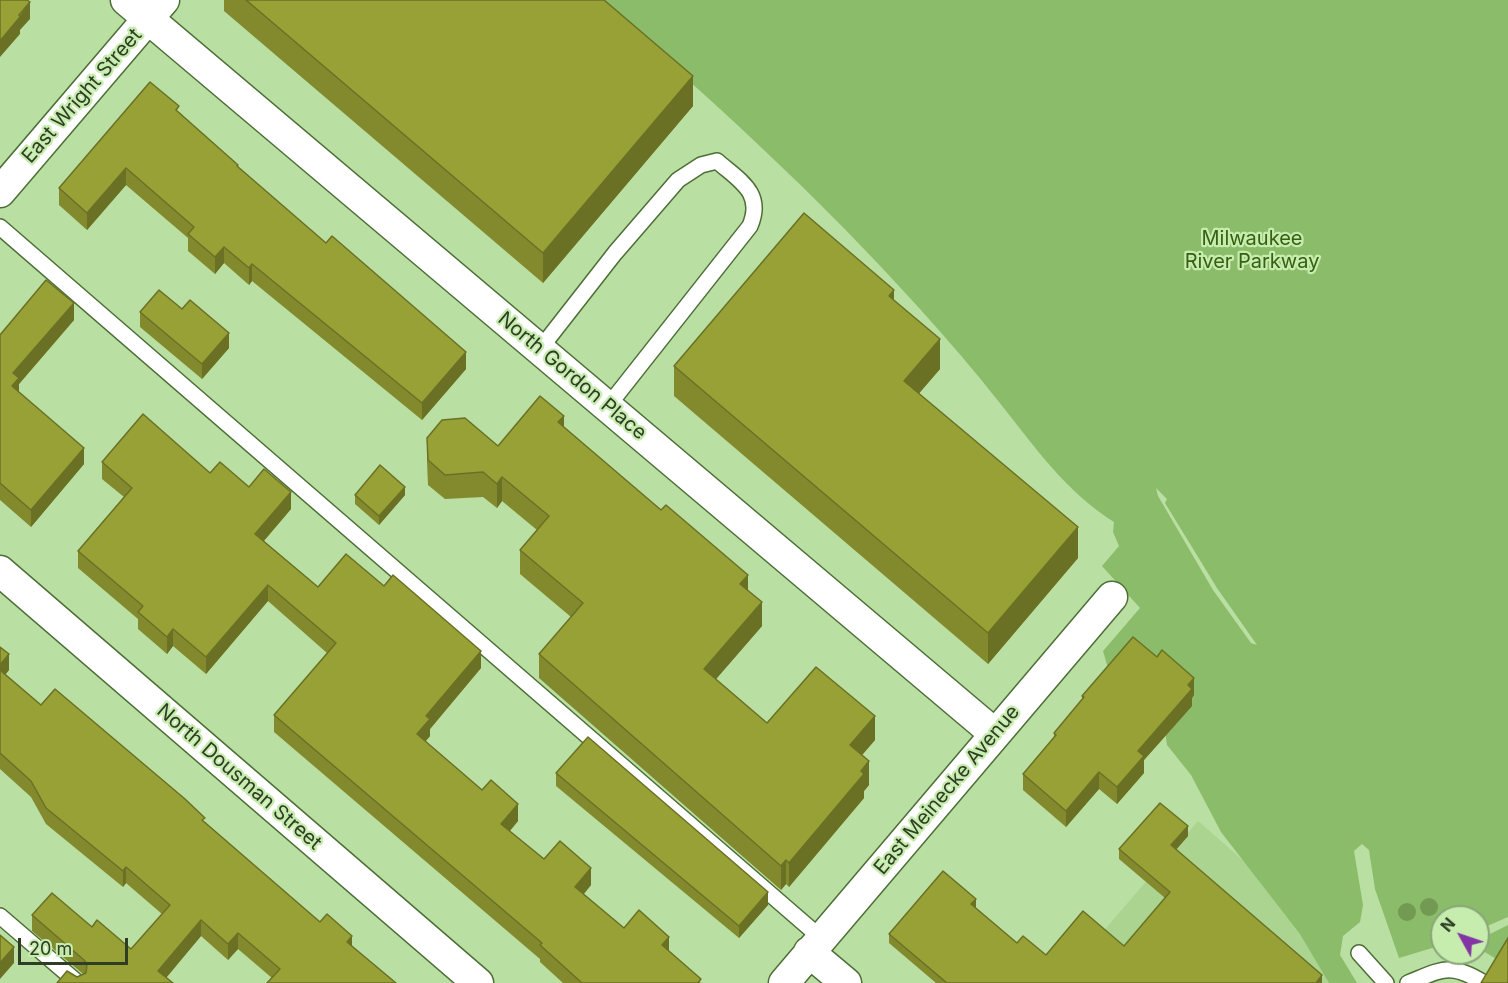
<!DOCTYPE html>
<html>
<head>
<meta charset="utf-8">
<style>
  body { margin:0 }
  #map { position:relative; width:1508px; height:983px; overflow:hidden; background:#b9dfa2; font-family:Inter,sans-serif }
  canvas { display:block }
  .north { position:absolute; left:1430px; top:905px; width:60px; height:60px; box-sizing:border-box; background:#c6ecae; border:2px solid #89a677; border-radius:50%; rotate:310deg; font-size:16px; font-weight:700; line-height:24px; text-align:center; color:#2e3d24 }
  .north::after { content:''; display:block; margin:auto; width:21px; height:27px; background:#8335a5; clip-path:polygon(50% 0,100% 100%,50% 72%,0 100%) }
  .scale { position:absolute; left:18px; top:938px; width:110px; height:27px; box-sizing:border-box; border:3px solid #2e3d24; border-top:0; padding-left:8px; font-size:18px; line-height:21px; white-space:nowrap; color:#2e3d24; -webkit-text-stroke:4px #c6ecae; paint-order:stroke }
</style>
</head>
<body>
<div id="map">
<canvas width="1508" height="983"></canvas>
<div class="north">N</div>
<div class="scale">20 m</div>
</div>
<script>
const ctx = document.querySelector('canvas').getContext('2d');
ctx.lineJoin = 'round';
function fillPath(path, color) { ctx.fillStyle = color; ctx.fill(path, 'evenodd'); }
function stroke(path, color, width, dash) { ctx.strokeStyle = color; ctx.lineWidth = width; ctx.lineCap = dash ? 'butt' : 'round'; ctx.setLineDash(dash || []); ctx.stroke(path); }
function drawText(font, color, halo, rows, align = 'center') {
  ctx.font = font + ' Inter,sans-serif'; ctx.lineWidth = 4.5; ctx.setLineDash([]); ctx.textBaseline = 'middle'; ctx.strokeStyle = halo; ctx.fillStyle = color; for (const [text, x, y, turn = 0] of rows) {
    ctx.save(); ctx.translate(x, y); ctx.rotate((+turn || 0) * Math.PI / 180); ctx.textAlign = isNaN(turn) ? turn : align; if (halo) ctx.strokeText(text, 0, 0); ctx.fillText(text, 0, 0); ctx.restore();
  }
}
const built = new Path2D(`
  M1198,821l137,120 5,14 17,28h-298z`);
const green = new Path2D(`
  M596,0h912v917l-30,13v-13h-36v28l-43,13 -24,-69 -6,-39 -7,-6 -8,7 9,54 -3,17 -17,14 -3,19 17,28h-28l-29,-49 -79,-102 -30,-57 -24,-30 -5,-35 -54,-42 -5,-17 37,-43 -38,-42 17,-20 -6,-14 1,-10c-48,-30 -80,-76 -115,-120 -25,-32 -52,-63 -79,-93 -101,-112 -210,-212 -324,-309zM1156,488l11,11 -2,4 52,85 40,57 -6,-2 -38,-53 -55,-94z
  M1508,925v41l-30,-18v-8z`);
const lane = new Path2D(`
  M0,227l821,711
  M540,349l75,-96 63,-73 23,-15 16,-4c23,20 47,32 33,65l-142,180
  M0,916l78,67
  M1359,953l27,30
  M1408,983c35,-14 42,-21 76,0`);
const street = new Path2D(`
  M126,0l869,734
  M0,192l164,-192
  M0,571l478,412
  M809,952l37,31
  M784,983l328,-386`);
const trees = [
  [1429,907],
  [1407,912]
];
const wall = new Path2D(`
  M224,0h380l89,106 -150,177 -319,-272z
  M179,112l59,55 228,202 -44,51 -170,-139 -3,4 -25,-22 -9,11 -27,-23v-13l-62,-53 -39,45 -28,-25v-17z
  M894,300l46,69 -21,24 159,165 -90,106 -314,-268v-30z
  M140,312l89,36 -27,31 -62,-52z
  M74,320l-55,64v8l65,72 -53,63 -31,-27v-165z
  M564,427l184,163 14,36 -46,53 51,44 108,17 -13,15 7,30 -5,6v7l-75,89 -3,-3 -5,6 -242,-212v-24l32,-37 -51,-43v-24l17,-20 -35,-29 -5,7 -14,-11 -38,2 -17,-14 -1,-23v-24l71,8z
  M102,462l108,11 39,14 42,22 -27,32 54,46 66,-1 97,82 -51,61v7l-5,6 93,79 -8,10 34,28 47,26 -7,9 40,34 45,24 32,31h-138l-23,-21v-3l-266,-227v-17l53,-62 -59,-52 -62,73 -33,-28 -6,8 -29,-25v-10l-60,-51v-17l46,-54 -22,-18z
  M355,495h50l-26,30 -24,-21z
  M0,647l9,23 -4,5 36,30 164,117 115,100 -48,56 -34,-29 -10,11 -27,-24 -35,41h-89l6,-3 -51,-43v-16l60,12 39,22 31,-35 -36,-31 -3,4 -77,-63 -15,-27 -31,-28z
  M1194,695l-2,3v8l-48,54v13l-27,31 -18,-15 -33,38 -43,-37v-16l31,-35v-6l28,-34v-3z
  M556,773l212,132 -29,33 -183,-152z
  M1188,836l-12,14 146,133h-386l-47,-40v-9l87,-26 41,35 29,12 78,-9 41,-48 -46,-39v-10z`);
const shadedWall = new Path2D(`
  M30,2v17l-10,11v4l-20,23v-16z
  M693,76v30l-150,177v-30z
  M126,168v17l-39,45v-17z
  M224,247v16l-9,11v-17z
  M252,264v17l-3,4v-17z
  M894,290v30l-5,-24z
  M74,303v17l-55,64v11l-7,-9 1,-13z
  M229,333v15l-27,31v-15z
  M940,339v30l-36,42v-30z
  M466,352v17l-44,51v-17z
  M564,416v24l-6,-18z
  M84,448v16l-53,63v-17z
  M502,477v24l-5,7v-24z
  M405,487v8l-26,30v-9z
  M291,492v17l-36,42v-17z
  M1078,527v31l-90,106v-31z
  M748,575v24l-8,-15z
  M268,585v16l-62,73v-17z
  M762,602v24l-58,67v-24z
  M173,629v17l-6,8v-17z
  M481,651v17l-51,61v7l-13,15v-17l9,-18z
  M9,654v16l-9,11v-16z
  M1194,678v17l-2,3v8l-48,54v13l-27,31v-17l21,-36z
  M875,716v24l-25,29v-24z
  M869,761v24l-5,6v7l-75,89v-24z
  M1099,772v17l-33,38v-16z
  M518,804v17l-17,20v-17z
  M1188,826v10l-17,19v-10z
  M786,860v24l-5,6v-24z
  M126,867v16l-3,4v-16z
  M591,868v17l-16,19v-17z
  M768,892v13l-29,33v-12z
  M976,899v9l-5,-4z
  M201,920v16l-39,47 -4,-12z
  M238,933v16l-10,11v-16z
  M352,936v16l-5,-10z
  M669,937v17l-7,-9z
  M14,947v16l-14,16v-16z
  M1322,975v8h-6z`);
const building = new Path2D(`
  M0,0h27l3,2 -11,13 1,2 -20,24z
  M246,0h358l89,76 -150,177z
  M150,82l29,24 -3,4 62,55 -1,1 89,77 6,-7 134,116 -44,51 -170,-139 -3,4 -25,-21 -9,10 -27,-23 6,-7 -68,-59 -39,45 -28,-25z
  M804,213l90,77 -5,6 51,43 -36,42 174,146 -90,106 -314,-267z
  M46,280l28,23 -61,70 6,5 -7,8 72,62 -53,62 -31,-27v-148z
  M159,290l23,19 8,-9 39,33 -27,31 -62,-52z
  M540,396l24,20 -6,6 103,88 5,-5 82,70 -8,9 22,18 -58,67 63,54 49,-56 59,49 -25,29 19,16 -8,10 3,3 -75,89 -3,-3 -5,6 -242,-212 44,-51 -63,-53 29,-34 -47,-39 -5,7 -14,-12 -38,3 -17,-15 -1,-22 15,-18 23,-2 33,28z
  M143,414l67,59 10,-11 29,25 15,-18 27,23 -36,42 63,53 28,-33 38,32 9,-11 88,76 -55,65 4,3 -13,15 65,56 9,-10 27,24 -17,20 43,35 16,-18 31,27 -16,19 49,41 15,-18 30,27 -7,8 39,34 -3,4h-116l-42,-38 2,-2 -268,-228 62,-72 -68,-58 -62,72 -33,-28 -6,8 -29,-25 5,-6 -65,-55 54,-63 -30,-26z
  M380,465l25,22 -26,29 -24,-21z
  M1133,637l24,20 5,-7 32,28 -6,7 4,4 -54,62 6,5 -27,31 -18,-15 -33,39 -43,-37 33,-39 -2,-2 30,-36 -2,-1z
  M0,647l9,7 -9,11z
  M0,670l41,35 14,-16 130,110 20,19 -3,2 118,102 7,-8 25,22 -5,6 49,41h-129l13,-14 -42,-36 -10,11 -27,-24 -43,51 15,12h-116l10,-12 10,6 9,-4 1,-9 -3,-4 -52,-45 20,-22 40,34 5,-7 34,29 39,-44 -44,-38 -3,4 -77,-63 -15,-27 -31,-28z
  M588,737l180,155 -29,34 -183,-153z
  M1160,803l28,23 -17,19 151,130 -6,8h-369l-58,-49 54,-63 33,28 -5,5 46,39 6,-7 23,19 37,-44 41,35 46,-54 -51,-43z
  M0,935l14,12 -14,16z
  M1508,938v45h-27z`);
const streetNames = [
  ["East Wright Street",82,96,-49],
  ["North Gordon Place",572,376,40],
  ["North Dousman Street",239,777,41],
  ["East Meinecke Avenue",947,790,-50]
];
const parkNames = [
  ["Milwaukee",1252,239],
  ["River Parkway",1252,262]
];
fillPath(built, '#aad490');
fillPath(green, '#8bbc6a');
stroke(lane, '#4d6e36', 18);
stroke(street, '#4d6e36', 33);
stroke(lane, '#fff', 15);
stroke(street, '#fff', 30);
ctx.fillStyle = '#729a53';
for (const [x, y] of trees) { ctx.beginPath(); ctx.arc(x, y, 9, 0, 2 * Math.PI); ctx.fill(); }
fillPath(wall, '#838a2e');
fillPath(shadedWall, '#6a7125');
fillPath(building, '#98a135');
stroke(building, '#6a7125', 1.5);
drawText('20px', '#2e3d24', '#c6ecae', streetNames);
drawText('20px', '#376112', '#c6ecae', parkNames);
</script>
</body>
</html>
